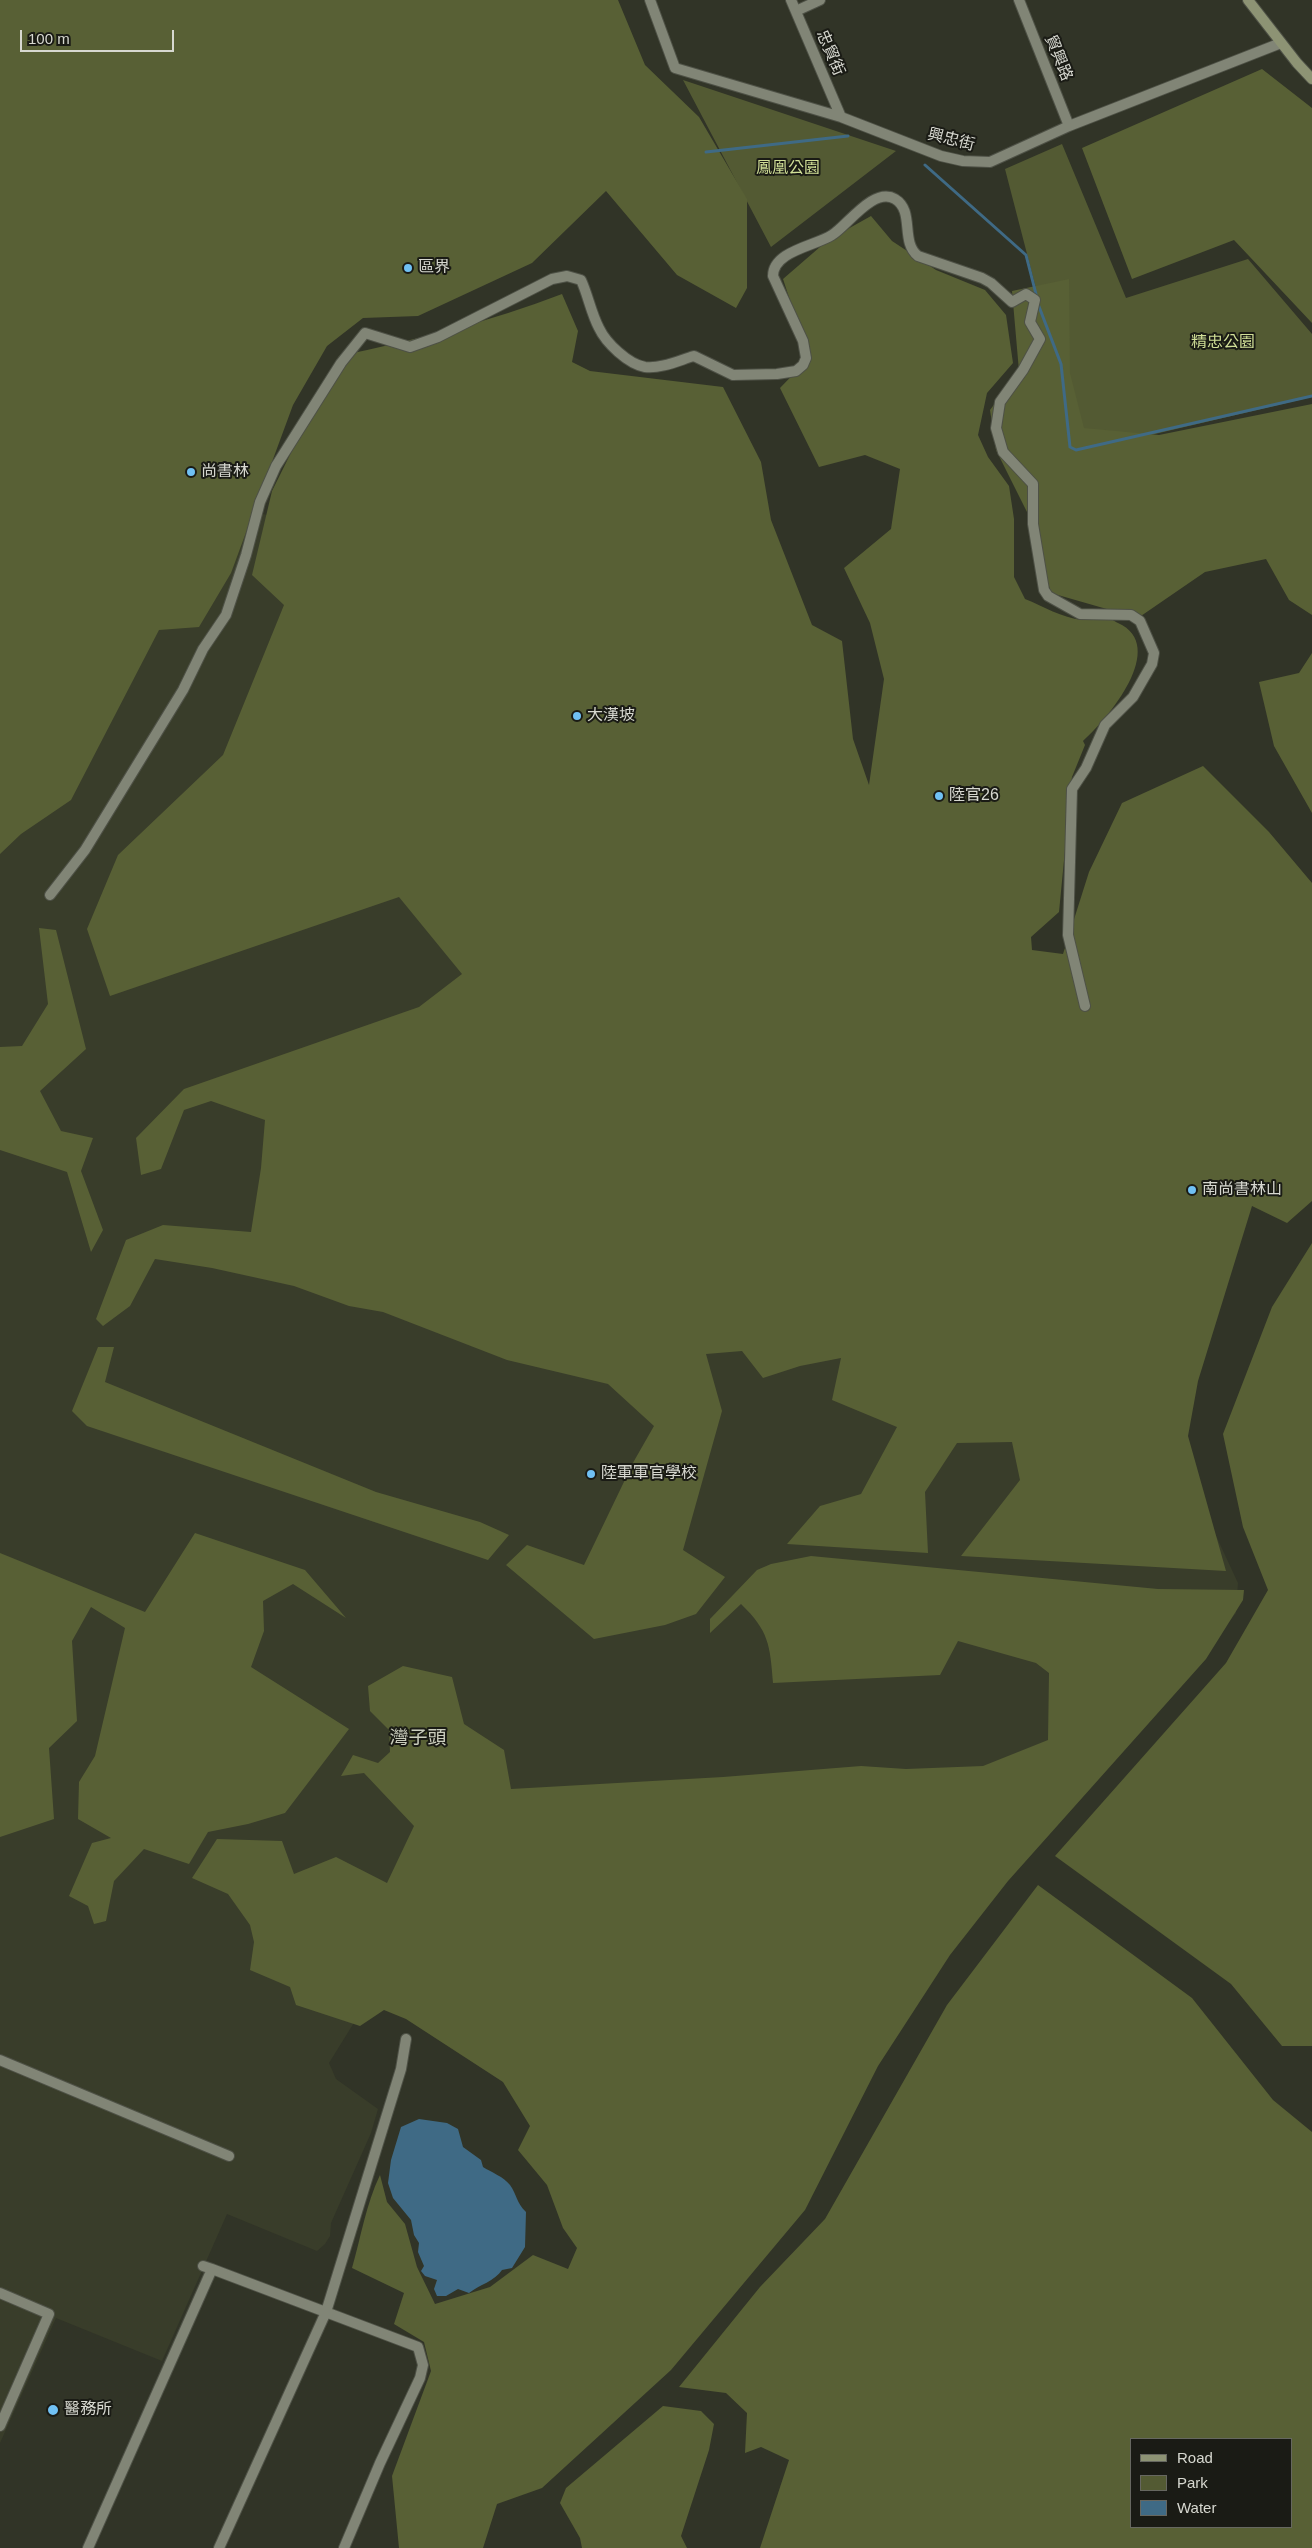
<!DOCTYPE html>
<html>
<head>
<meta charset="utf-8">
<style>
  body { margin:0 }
  #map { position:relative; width:1312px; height:2548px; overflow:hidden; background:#313427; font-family:Helvetica,sans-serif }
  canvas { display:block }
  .legend { position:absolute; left:1130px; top:2438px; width:162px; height:90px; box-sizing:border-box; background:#1a1b15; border:1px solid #666760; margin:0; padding:6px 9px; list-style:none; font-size:15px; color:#d7d8d0 }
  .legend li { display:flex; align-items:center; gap:10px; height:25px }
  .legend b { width:25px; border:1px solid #666760 }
  .scale { position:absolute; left:20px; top:30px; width:154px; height:22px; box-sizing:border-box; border:2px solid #d7d8d0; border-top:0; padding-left:6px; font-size:15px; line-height:18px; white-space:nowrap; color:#d7d8d0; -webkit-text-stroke:4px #1a1b15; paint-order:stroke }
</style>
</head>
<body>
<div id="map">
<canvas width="1312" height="2548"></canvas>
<ul class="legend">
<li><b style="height:6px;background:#8d9374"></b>Road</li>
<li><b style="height:14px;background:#535a33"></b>Park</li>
<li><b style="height:14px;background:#3f6a85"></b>Water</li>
</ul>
<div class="scale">100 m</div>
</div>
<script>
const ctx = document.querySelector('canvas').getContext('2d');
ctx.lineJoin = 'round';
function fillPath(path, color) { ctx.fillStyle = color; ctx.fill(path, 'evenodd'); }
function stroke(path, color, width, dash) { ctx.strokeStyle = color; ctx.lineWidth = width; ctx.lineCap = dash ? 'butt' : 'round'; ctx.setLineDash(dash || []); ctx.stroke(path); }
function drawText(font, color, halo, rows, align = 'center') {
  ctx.font = font + ' Helvetica,"Noto Sans TC",sans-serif'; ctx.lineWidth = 4; ctx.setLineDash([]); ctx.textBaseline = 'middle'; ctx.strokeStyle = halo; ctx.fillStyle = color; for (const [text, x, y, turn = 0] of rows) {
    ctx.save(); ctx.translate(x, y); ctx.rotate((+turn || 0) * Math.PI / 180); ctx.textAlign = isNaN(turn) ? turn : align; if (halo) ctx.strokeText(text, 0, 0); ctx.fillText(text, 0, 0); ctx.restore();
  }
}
const built = new Path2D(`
  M215,499l110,34 841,806 33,160 39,84 -2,30 -43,55 -80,79 -748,258 -36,58 7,16 42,30 -7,24 -40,90 -1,13 -5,8 -8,7 -90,-37 -65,147 -106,-43 -56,125v-1608z`);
const green = new Path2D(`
  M683,80l213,71 -125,96z
  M1062,144l64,154 122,-39 64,75v63l-242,57 -30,-150 -35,-135z`);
const forest = new Path2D(`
  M0,0h618l27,65 54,52 48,82v89l-11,20 -59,-33 -71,-84 -74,72 -114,53 -55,2 -36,28 -34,59 -62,168 -32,54 -40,3 -88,170 -50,34 -21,20z
  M1262,69l50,39v215l-78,-83 -102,39 -50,-131z
  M871,216l21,25 44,29 49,20 21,25 7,48 -26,30 -9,42 10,22 21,29 5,33v58l11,22c18,7 37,19 57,21 7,0 16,-5 23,-4 4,1 9,5 13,7 51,23 -10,96 -35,118l2,4 -13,32 -6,41 -1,32 -6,62 -28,25 1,13 31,4 26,-82 33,-69 81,-37 66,66 43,51v318l-25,22 -35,-17 -54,175 -10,55 38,135 -265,-15 59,-76 -8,-38 -55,1 -32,49 3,61 -141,-9 33,-38 41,-12 36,-67 -65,-27 9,-42 -41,8 -37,12 -21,-27 -36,3 16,57 -39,139 42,27 -29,37 -31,11 -71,14 -88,-74 21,-20 57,20 50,-104 20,-35 -46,-42 -101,-24 -124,-48 -34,-6 -55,-20 -82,-18 -57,-9 -25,47 -27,20 -7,-7 30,-79 37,-15 88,7 10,-64 4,-48 -54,-19 -27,9 -23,59 -20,6 -5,-37 48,-49 235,-82 43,-33 -63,-77 -289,99 -23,-67 31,-74 105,-100 61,-150 -32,-30 20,-84 67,-135c75,-16 151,-34 223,-62l16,37 -6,31 18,9 133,16 38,75 10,58 41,105 30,16 11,98 16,46 15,-106 -14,-56 -26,-55 47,-39 9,-60 -35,-14 -46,12 -39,-79 29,-30 -26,-79 45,-39z
  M1069,279l1,94 14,55 75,7 153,-31v211l-23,-15 -23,-41 -61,13 -67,46 -87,-25 -22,-77 -33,-66 -6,-40 29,-39 -7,-80z
  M1312,653v160l-38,-67 -15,-64 40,-9z
  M39,928l17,2 30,119 -46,42 21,40 32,7 -12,33 22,59 -12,22 -24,-80 -67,-22v-103l22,-1 26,-42z
  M1312,1243v803h-30l-51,-62 -176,-128 171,-193 42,-73 -25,-63 -20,-93 49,-127z
  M98,1347h16l-9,35 271,110 104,30 29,13 -21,25 -401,-134 -15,-15z
  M195,1533l110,37 41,48 -53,-34 -30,17 1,30 -13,36 98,62 -64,84 -37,11 -40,8 -19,32 -45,-15 -30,32 -8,40 -12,3 -6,-18 -19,-10 23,-53 19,-5 -33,-19 1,-37 16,-26 30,-128 -34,-21 -19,34 5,80 -28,27 5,71 -54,18v-284l145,59z
  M811,1556l347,33 86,1 -1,10 -37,59 -198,222 -58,74 -72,111 -73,144 -134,160 -129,118 -45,16 -14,44h-84l-7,-72 39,-105 -7,-29 -30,-18 10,-31 -52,-25c9,-31 14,-64 28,-93l7,27 18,22 12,43 18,37 55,-17 43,-32 35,14 9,-21 -14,-20 -16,-43 -29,-35 12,-24 -27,-44 -97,-63 -22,-9 -24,16 -64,-21 -6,-18 -40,-17 4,-28 -4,-17 -22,-31 -36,-16 25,-39 65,2 12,33 42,-17 51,26 27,-57 -50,-53 -23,3 12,-21 25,8 12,-11 -1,-22 -19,-19 -2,-25 35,-20 49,11 12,47 40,26 7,39 212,-12 138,-11 45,3 77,-3 65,-26 1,-67 -13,-10 -78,-22 -18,34 -167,8c-3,-38 -4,-52 -32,-79l-31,29v-14l47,-49 14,-6z
  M1038,1885l154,113 81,102 39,32v416h-552l29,-88 -28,-13 -16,6 2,-40 -21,-20 -47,-6 81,-100 65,-68 122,-214zM1131,2439h160v88h-160z
  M663,2406l38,5 13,13 -5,26 -28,86 6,12h-105l-2,-10 -20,-35 6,-15z`);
const water = new Path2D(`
  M419,2119l28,4 11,6 5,18 18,13 2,7c8,5 21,10 27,18 7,10 6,17 16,27l-1,35 -13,21 -10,2c-7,11 -23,15 -33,23l-11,-4 -12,7h-9l-3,-7 3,-9 -12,-4 -4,-5 3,-5 -6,-14 1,-9 -5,-8 -3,-15 -18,-22 -5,-15 3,-23 10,-33z`);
const stream = new Path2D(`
  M706,152l142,-16
  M925,165l101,90 11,43
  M1038,304l23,60 9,83 6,3 236,-54`);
const street = new Path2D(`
  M650,0l25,68 166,49 100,39 22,5 27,1 79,-36 212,-83
  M791,0l50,117
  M1019,0l50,126
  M796,11l24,-11
  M50,895l35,-45 98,-160 20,-41 23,-34 20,-60 14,-53 16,-36 65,-103 24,-30 45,14 28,-10 114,-58 15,-3 14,4c7,15 10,33 18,48 7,15 29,36 46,39 16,2 35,-7 49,-11l39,19 44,-1 19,-3 7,-6 3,-7 -3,-17 -30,-65c0,-25 42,-30 59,-41 15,-9 42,-49 63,-36 20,12 5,43 23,57l64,22 9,5 21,19 14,-8 9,6 -5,22 10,17 -17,31 -23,32 -4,26 7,24 30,32v40l11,66 4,6 32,18 51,1 9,6 14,32 -2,11 -19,33 -28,28 -19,43 -14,21 -4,146 17,71
  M0,2060l229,96
  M212,2269l206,78 5,18 -3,13 -40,85 -36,85
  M0,2293l49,21 -49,112
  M88,2548l124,-279 -9,-3
  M219,2548l107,-236 75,-243 5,-30`);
const secondary = new Path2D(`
  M1248,0l49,63 15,16`);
const markers = [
  [408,268,5,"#70c1f4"],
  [191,472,5,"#70c1f4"],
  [577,716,5,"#70c1f4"],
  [939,796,5,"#70c1f4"],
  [1192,1190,5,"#70c1f4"],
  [591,1474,5,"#70c1f4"],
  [53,2410,6,"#70c1f4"]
];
const streetNames = [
  ["忠貿街",830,53,67],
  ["貿興路",1058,58,68],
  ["興忠街",951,140,14]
];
const parkNames = [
  ["鳳凰公園",788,169],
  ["精忠公園",1223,343]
];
const poiNames = [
  ["區界",418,268],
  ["尚書林",201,472],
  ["大漢坡",587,716],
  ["陸官26",949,796],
  ["南尚書林山",1202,1190],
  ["陸軍軍官學校",601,1474],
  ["醫務所",64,2410]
];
const quarterNames = [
  ["灣子頭",418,1739]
];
fillPath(built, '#393d2a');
fillPath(green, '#535a33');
fillPath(forest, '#586035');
fillPath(water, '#3f6a85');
stroke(stream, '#3f6a85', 3);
stroke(street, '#4e5146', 12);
stroke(secondary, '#4e5146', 12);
stroke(street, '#818576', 10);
stroke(secondary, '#8d9374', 10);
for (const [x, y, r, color] of markers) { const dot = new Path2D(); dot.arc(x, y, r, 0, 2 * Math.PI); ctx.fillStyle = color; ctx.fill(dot); stroke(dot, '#1a1b15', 2); }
drawText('16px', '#d7d8d0', '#1a1b15', streetNames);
drawText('16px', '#d1df97', '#1a1b15', parkNames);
drawText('16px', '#d7d8d0', '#1a1b15', poiNames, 'left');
drawText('19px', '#cbcebe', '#1a1b15', quarterNames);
</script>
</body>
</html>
